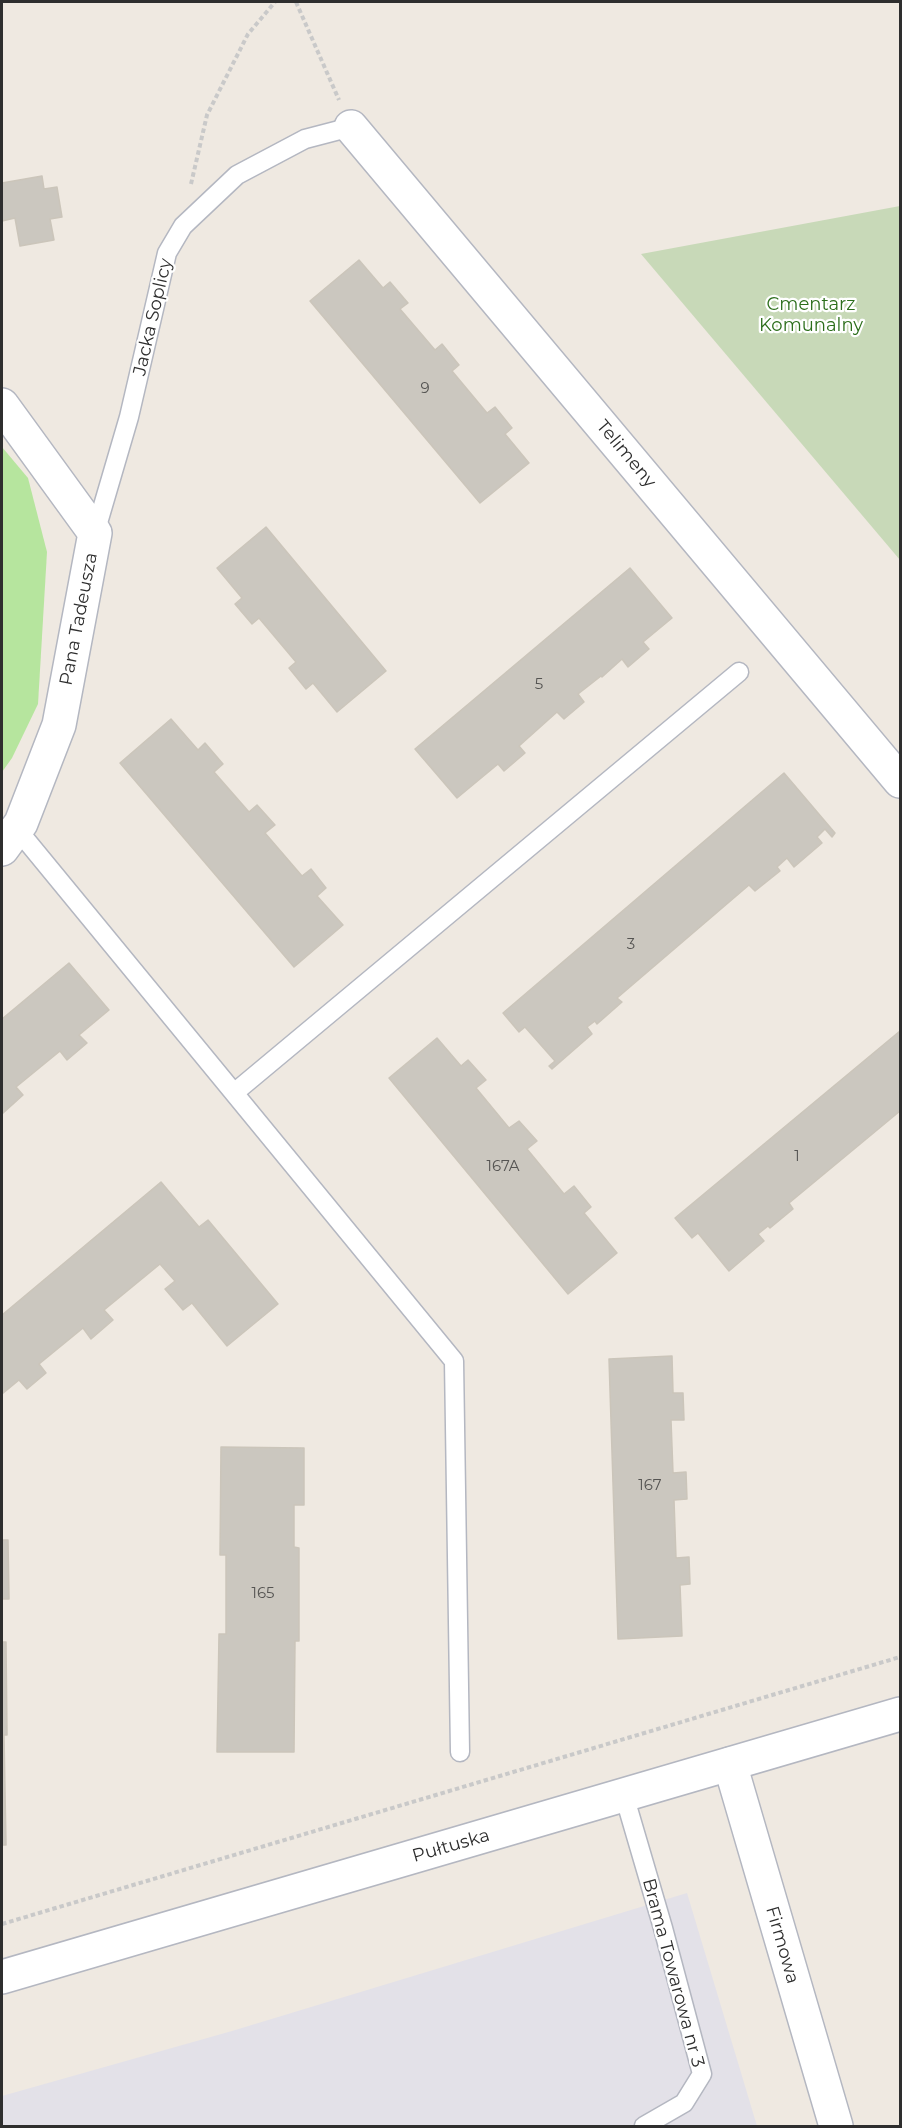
<!DOCTYPE html>
<html>
<head>
<meta charset="utf-8">
<style>
  body { margin:0 }
  #map { position:relative; width:902px; height:2128px; overflow:hidden; background:#efe9e1; font-family:Montserrat,sans-serif }
  canvas { display:block }
  .frame { position:absolute; inset:0; border:3px solid #2e2e2e; pointer-events:none }
</style>
</head>
<body>
<div id="map">
<canvas width="902" height="2128"></canvas>
<div class="frame"></div>
</div>
<script>
const ctx = document.querySelector('canvas').getContext('2d');
ctx.lineJoin = 'round';
function fillPath(path, color) { ctx.fillStyle = color; ctx.fill(path, 'evenodd'); }
function stroke(path, color, width, dash) { ctx.strokeStyle = color; ctx.lineWidth = width; ctx.lineCap = dash ? 'butt' : 'round'; ctx.setLineDash(dash || []); ctx.stroke(path); }
function drawText(font, color, halo, rows, align = 'center') {
  ctx.font = font + ' Montserrat,sans-serif'; ctx.lineWidth = 4.5; ctx.setLineDash([]); ctx.textBaseline = 'middle'; ctx.strokeStyle = halo; ctx.fillStyle = color; for (const [text, x, y, turn = 0] of rows) {
    ctx.save(); ctx.translate(x, y); ctx.rotate((+turn || 0) * Math.PI / 180); ctx.textAlign = isNaN(turn) ? turn : align; if (halo) ctx.strokeText(text, 0, 0); ctx.fillText(text, 0, 0); ctx.restore();
  }
}
const industrial = new Path2D(`
  M687,1893l70,233h-755v-30l230,-65z`);
const green = new Path2D(`
  M2,447l26,31 19,74 -9,152 -26,54 -10,14z`);
const cemetery = new Path2D(`
  M900,206v354l-259,-306z`);
const building = new Path2D(`
  M42,176l2,13 13,-2 5,30 -12,2 4,21 -34,6 -5,-28 -13,3v-38z
  M359,260l24,28 7,-6 18,21 -8,6 35,41 7,-6 17,21 -7,6 35,42 8,-6 17,21 -7,6 24,29 -49,40 -170,-202z
  M266,527l120,144 -49,41 -24,-29 -7,6 -17,-21 7,-6 -37,-44 -7,6 -17,-20 7,-6 -25,-30z
  M630,568l42,50 -29,24 6,7 -21,18 -6,-8 -20,18 -1,-1 -23,18 6,8 -20,17 -7,-7 -38,34 6,7 -21,18 -6,-7 -41,34 -42,-49z
  M171,719l27,31 7,-7 18,21 -9,8 35,40 8,-7 18,20 -10,8 37,43 9,-7 15,19 -9,8 26,29 -49,42 -174,-204z
  M784,773l51,60 -3,4 -7,-8 -8,8 5,6 -28,24 -7,-9 -10,9 3,4 -25,20 -6,-6 -132,113 5,4 -25,22 -2,-3 -8,6 5,7 -40,35 -3,-3 6,-5 -30,-34 -6,5 -16,-19z
  M69,963l40,47 -30,25 8,8 -20,17 -7,-9 -44,36 7,8 -21,19v-95z
  M900,1031v80l-111,92 4,6 -23,19 -2,-2 -10,8 6,7 -35,30 -31,-38 -6,5 -17,-20z
  M437,1038l24,28 7,-6 18,20 -10,8 33,40 10,-7 18,20 -10,8 37,45 10,-8 17,21 -7,6 33,40 -49,41 -179,-216z
  M161,1182l38,45 9,-7 70,84 -51,42 -35,-43 -9,7 -18,-21 10,-8 -15,-17 -56,46 9,10 -22,19 -8,-11 -44,36 7,9 -19,16 -8,-9 -17,14v-79z
  M672,1356l1,37h10l1,27h-13l2,53 13,-1 1,27 -13,1 2,58 13,-1 1,27 -10,1 2,51 -64,3 -9,-280z
  M221,1447l83,1v57h-10v42l5,1v93h-4l-1,111h-77l2,-118h7v-79h-6z
  M2,1540h6l1,59h-7z
  M2,1642h4l1,93h-3l2,110h-4z`);
const path = new Path2D(`
  M296,2l43,98
  M191,184l16,-69 41,-81 27,-32
  M2,1924l898,-267`);
const lane = new Path2D(`
  M95,533l34,-116 38,-164 16,-27 54,-51 68,-36 46,-12
  M17,829l217,264 505,-421
  M234,1093l220,268 6,391
  M624,1795l39,133 39,146 -18,29 -40,23`);
const street = new Path2D(`
  M351,127l549,654
  M2,405l93,128 -36,192 -38,98 -19,26
  M730,1764l106,362`);
const secondary = new Path2D(`
  M2,1977l898,-263`);
const numberNames = [
  ["9",425,389],
  ["5",539,685],
  ["3",631,945],
  ["1",797,1157],
  ["167A",503,1167],
  ["167",650,1486],
  ["165",263,1594]
];
const parkNames = [
  ["Cmentarz",811,305],
  ["Komunalny",811,326]
];
const streetNames = [
  ["Jacka Soplicy",153,317,-77],
  ["Telimeny",626,454,50],
  ["Pana Tadeusza",79,619,-79],
  ["Pułtuska",451,1846,-16],
  ["Firmowa",782,1945,74],
  ["Brama Towarowa nr 3",673,1973,75]
];
fillPath(industrial, '#e3e1e8');
fillPath(green, '#b6e59e');
fillPath(cemetery, '#c8d9b8');
fillPath(building, '#cbc7bf');
stroke(building, '#cbc5ba', 1.5);
stroke(lane, '#b4b7c1', 21);
stroke(street, '#b4b7c1', 36);
stroke(secondary, '#b4b7c1', 36);
stroke(path, '#c9c9c9', 4, [4.5, 3]);
stroke(lane, '#fff', 18);
stroke(street, '#fff', 33);
stroke(secondary, '#fff', 33);
drawText('15px', '#555452', null, numberNames);
drawText('18px', '#2c6e1b', '#fff', parkNames);
drawText('18px', '#2e2e2e', '#fff', streetNames);
</script>
</body>
</html>
